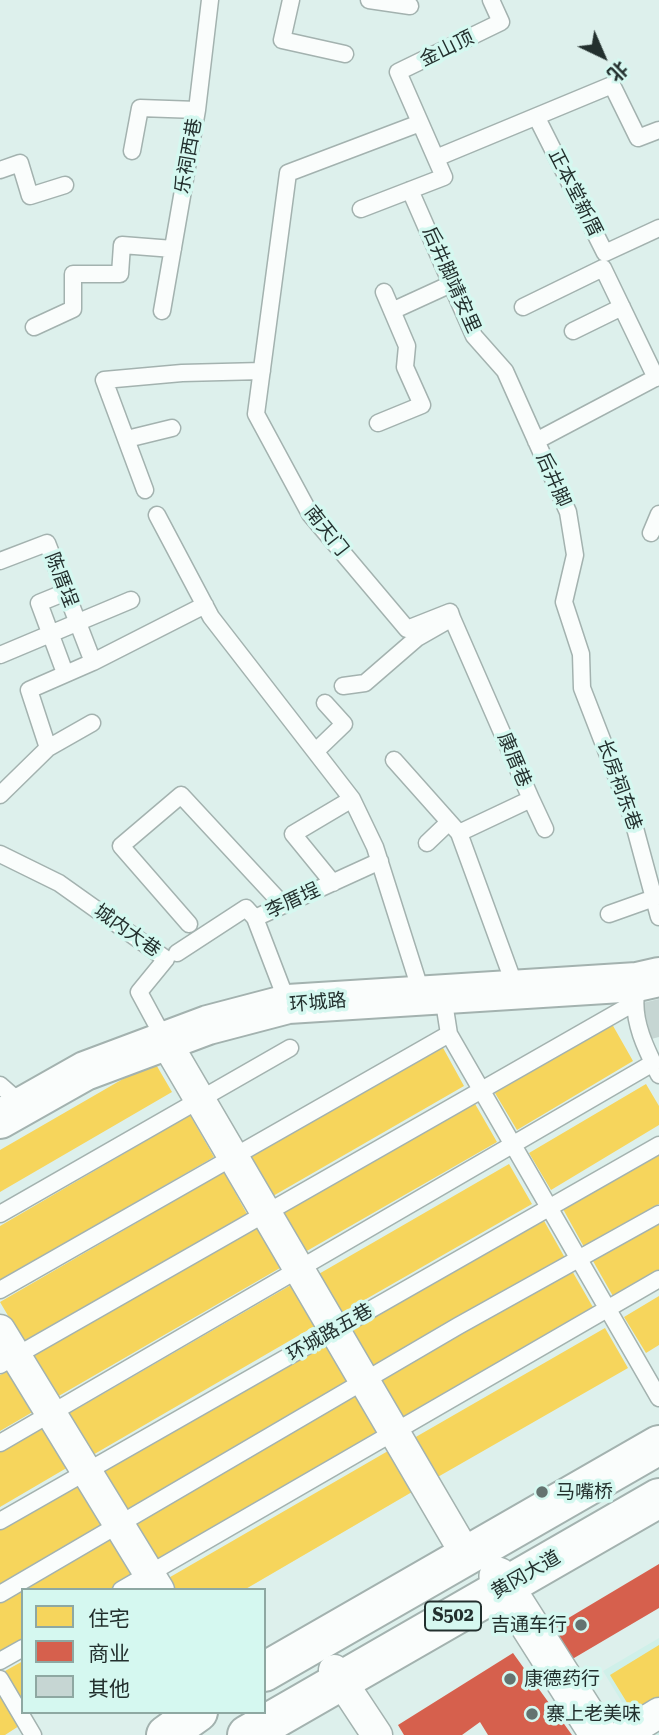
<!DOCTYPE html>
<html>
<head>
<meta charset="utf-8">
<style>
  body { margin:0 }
  #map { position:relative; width:659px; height:1735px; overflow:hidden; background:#ddf0ec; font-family:"Roboto Serif","Noto Sans SC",serif }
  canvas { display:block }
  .legend { position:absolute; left:21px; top:1588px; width:245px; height:126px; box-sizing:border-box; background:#d5f8f0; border:2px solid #8ea8a2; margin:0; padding:9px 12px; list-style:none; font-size:21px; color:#23302e }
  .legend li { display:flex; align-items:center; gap:14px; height:35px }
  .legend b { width:35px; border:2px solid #8ea8a2 }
  .north { position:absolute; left:568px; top:21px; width:70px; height:70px; -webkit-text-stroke:5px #d5f8f0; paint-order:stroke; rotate:136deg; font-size:19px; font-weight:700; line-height:28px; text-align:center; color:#23302e }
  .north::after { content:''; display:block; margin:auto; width:24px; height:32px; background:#23302e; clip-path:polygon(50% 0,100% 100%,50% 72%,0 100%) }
</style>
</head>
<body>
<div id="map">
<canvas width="659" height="1735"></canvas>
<ul class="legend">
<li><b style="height:19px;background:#f6d55c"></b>住宅</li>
<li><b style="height:19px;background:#d6604d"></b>商业</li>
<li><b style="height:19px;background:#c6d6d3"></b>其他</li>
</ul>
<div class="north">北</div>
</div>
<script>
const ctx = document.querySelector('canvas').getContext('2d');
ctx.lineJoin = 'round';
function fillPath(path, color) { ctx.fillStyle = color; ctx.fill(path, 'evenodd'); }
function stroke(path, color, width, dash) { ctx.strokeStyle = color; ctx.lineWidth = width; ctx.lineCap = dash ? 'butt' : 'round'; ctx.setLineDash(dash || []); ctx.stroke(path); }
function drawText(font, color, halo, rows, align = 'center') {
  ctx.font = font + ' "Roboto Serif","Noto Sans SC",serif'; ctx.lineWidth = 7; ctx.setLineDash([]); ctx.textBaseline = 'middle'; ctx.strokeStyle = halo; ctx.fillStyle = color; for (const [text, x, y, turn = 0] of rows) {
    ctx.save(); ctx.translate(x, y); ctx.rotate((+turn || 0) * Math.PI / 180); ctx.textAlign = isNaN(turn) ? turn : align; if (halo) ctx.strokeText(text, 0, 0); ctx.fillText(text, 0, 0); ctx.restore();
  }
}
const built = new Path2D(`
  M659,1638v97h-17l-39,-64z`);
const homes = new Path2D(`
  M612,1024l21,37 -116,69 -22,-37z
  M442,1046l22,40 -191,110 -23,-40z
  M154,1061l18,31 -172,100v-42z
  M646,1084l13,22v19l-108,65 -22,-37z
  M474,1102l23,40 -192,110 -23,-40z
  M190,1115l24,42 -214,124v-55z
  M659,1154v50l-75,43 -21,-38z
  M509,1164l23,40 -192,110 -23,-39z
  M224,1172l23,42 -223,129 -24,-41z
  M543,1219l22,39 -192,111 -22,-40z
  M659,1223v49l-45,26 -21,-37z
  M256,1226l24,42 -223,129 -24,-41z
  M571,1269l23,40 -192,110 -22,-40z
  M291,1285l24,41 -224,130 -23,-42z
  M659,1296v49l-13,8 -22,-36z
  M605,1328l23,40 -192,110 -22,-40z
  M324,1342l24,41 -224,130 -23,-42z
  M11,1369l25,41 -36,21v-56z
  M354,1393l24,41 -224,130 -24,-42z
  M46,1425l24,41 -70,41v-55z
  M388,1451l24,41 -168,98h-73l-6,-10z
  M81,1483l24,41 -105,61v-55z
  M111,1536l24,41 -20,13h-92v54l-23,13v-55z
  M659,1645v54l-25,15 -24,-39z
  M23,1661v41l-18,-31z
  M0,1693l19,33 -14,9h-5z`);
const shops = new Path2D(`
  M659,1564v44l-90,53 -19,-32z
  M513,1653l59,82h-84l-8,-13 -18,13h-58l-6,-10z`);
const building = new Path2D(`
  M659,999v38l-8,2 -8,-36z`);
const service = new Path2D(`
  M291,0l-9,40 63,14
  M369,0l41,6
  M537,118l68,135 54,-25
  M420,123l-132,50 -32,241 54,100 97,115 43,-17 2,6
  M132,151l8,-43 57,2
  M436,158l176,-73 26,53 21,-8
  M0,170l20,-7 10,33 35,-11
  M410,190l64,146 31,35 63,141 7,43 -11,47 17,52 1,34 50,129 27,100
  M361,209l83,-32 -46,-105 103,-50 -10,-22
  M523,307l80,-39 53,110
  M162,311l35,-201 13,-110
  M392,311l59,-27
  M34,327l39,-18v-35h47l2,-29 51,4
  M573,331l49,-24
  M378,423l44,-18 -17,-38 2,-21 -23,-54
  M127,439l45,-11
  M536,441l123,-65
  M145,490l-41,-110 78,-7 80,-2
  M157,515l54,102 141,182 23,48 47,148
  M651,533l8,-19
  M0,561l47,-18 46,119
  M0,655l131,-55
  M65,673l-26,-70 27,-11
  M343,686l22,-3 52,-45 35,-20 79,181 -72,34 57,156
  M48,748l44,-25
  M317,750l27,-26 -19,-21
  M394,760l65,73
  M0,795l48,-47 -19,-58 64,-28 112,-57
  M531,799l14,30
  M427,843l22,-21
  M0,854l59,29 107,76 -27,33 27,50
  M333,883l-40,-49 59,-35
  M609,914l45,-16
  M255,918l33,86
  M189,924l-68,-78 60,-51 102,110
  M177,953l69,-45 9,10 125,-57
  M636,994c-4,28 11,57 23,81
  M443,996l6,38 210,364
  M0,1085l24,21
  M0,1214l290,-166
  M0,1290l449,-256
  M0,1365l634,-362
  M0,1443l653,-380
  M0,1521l659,-376
  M121,1590l538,-311
  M0,1594l458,-268 201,-112
  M0,1661l23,-13
  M0,1679l33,56`);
const minor = new Path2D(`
  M166,1042l292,499
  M0,1330l159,260
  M334,1670l43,65
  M623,1735l36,-22`);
const tertiary = new Path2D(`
  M498,1576l101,159`);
const secondary = new Path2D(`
  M0,1119l85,-48 123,-46 80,-21 349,-22 22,-5`);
const primary = new Path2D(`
  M264,1672l395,-227
  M166,1735l32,-23
  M247,1735l412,-237`);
const markers = [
  [542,1492,7,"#647370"],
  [581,1625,7,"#647370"],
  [510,1679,7,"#647370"],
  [532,1714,7,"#647370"]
];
const shields = [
  [453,1616,56]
];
const shieldNames = [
  ["S502",453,1616]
];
const streetNames = [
  ["金山顶",447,49,-26],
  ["乐祠西巷",189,156,-80],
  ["正本堂新厝",575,193,63],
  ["后井脚靖安里",451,280,66],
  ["后井脚",553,480,66],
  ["南天门",326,531,52],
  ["陈厝埕",61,580,69],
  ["康厝巷",514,760,67],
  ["长房祠东巷",619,785,70],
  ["李厝埕",293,901,-25],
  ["城内大巷",127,931,35],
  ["环城路",318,1003,-5],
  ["环城路五巷",330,1333,-30],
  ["黄冈大道",526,1575,-30]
];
const poiNames = [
  ["马嘴桥",556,1492],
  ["吉通车行",567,1625,"right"],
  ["康德药行",524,1679],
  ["寨上老美味",546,1714]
];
fillPath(built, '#cff0e9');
fillPath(homes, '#f6d55c');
fillPath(shops, '#d6604d');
fillPath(building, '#c6d6d3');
stroke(service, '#a3b2af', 19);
stroke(minor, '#a3b2af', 33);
stroke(tertiary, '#a3b2af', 40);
stroke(secondary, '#a3b2af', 42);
stroke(primary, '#a3b2af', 42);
stroke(service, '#fafdfc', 16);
stroke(minor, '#fafdfc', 30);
stroke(tertiary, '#fafdfc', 37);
stroke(secondary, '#fafdfc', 38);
stroke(primary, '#fafdfc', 38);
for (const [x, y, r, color] of markers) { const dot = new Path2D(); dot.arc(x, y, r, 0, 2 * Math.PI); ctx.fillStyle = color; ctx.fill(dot); stroke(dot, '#d5f8f0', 2.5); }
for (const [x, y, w] of shields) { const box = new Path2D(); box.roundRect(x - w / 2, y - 14.5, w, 29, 5); ctx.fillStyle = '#d5f8f0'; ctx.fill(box); stroke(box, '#23302e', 2); }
drawText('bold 18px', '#23302e', null, shieldNames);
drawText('19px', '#23302e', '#d5f8f0', streetNames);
drawText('19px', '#23302e', '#d5f8f0', poiNames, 'left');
</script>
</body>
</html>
